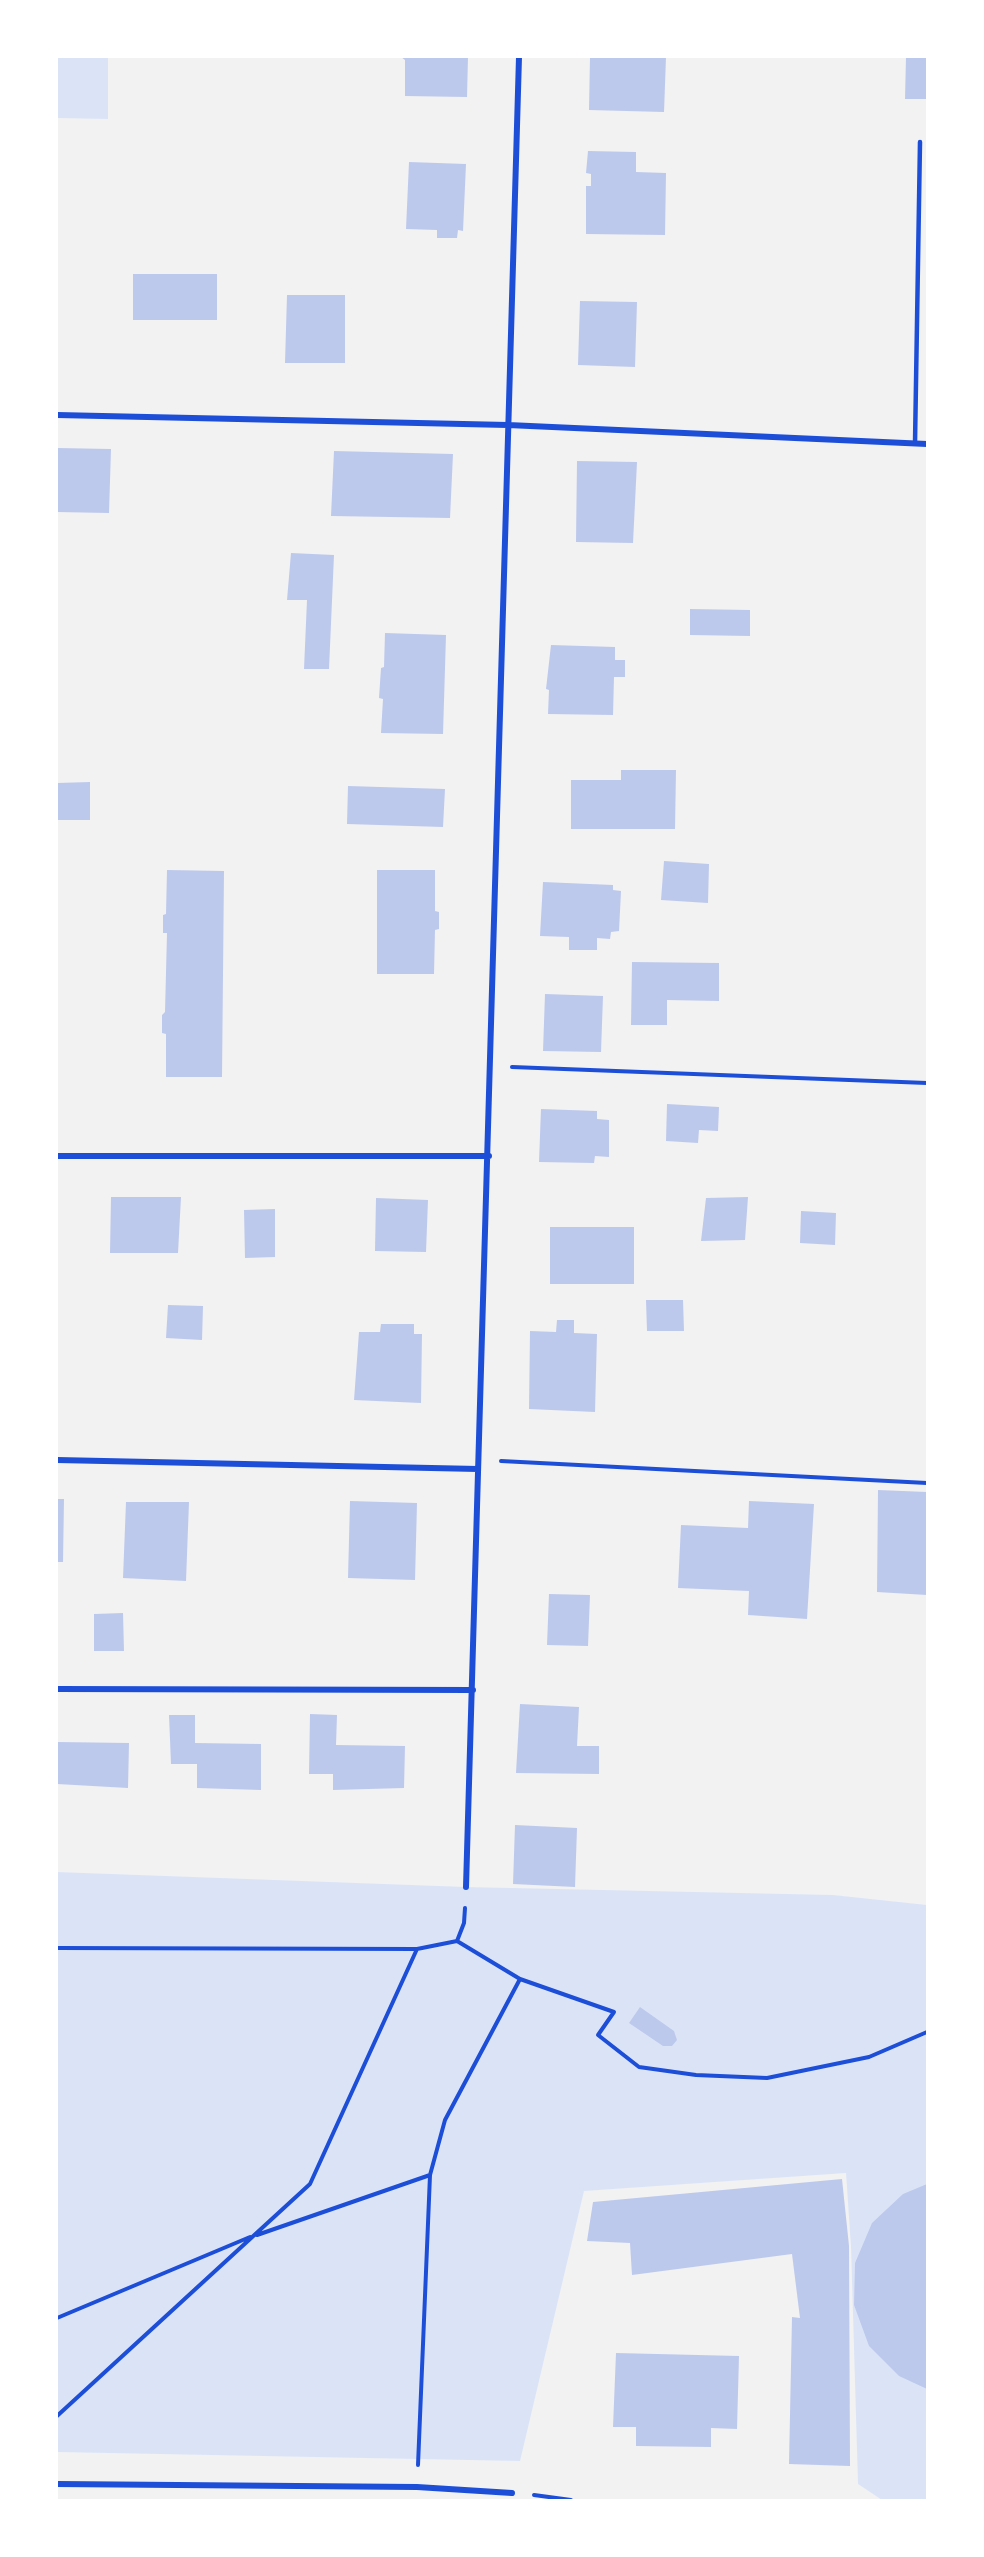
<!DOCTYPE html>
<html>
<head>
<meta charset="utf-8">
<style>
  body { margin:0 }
  #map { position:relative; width:984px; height:2557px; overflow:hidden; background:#f2f2f2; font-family:Overpass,sans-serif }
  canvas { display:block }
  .frame { position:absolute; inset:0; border:58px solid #fff; pointer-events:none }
</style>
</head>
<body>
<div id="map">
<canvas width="984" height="2557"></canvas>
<div class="frame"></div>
</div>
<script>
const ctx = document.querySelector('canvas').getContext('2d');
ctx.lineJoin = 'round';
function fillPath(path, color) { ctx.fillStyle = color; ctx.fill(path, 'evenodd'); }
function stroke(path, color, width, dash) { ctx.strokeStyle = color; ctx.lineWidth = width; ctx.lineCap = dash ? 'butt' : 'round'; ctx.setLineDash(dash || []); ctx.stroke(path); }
const green = new Path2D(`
  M57,57h51v62l-51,-1z
  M57,1872l409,15 367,8 94,10v595h-45l-24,-16 -7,-237 -5,-74 -262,18 -64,270 -463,-9z`);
const building = new Path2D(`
  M401,57h67l-1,40 -62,-1v-36z
  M590,57h76l-2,55 -75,-2z
  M906,57h21v42h-22z
  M588,151l48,1v20l30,1 -1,62 -79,-1v-48h5v-12l-5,-1z
  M409,162l57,2 -3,67 -5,-1 -1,8h-20v-8l-31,-1z
  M133,274h84v46h-84z
  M287,295h58v68h-60z
  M580,301l57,1 -2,65 -57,-2z
  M57,448l54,1 -2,64 -52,-1z
  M334,451l119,3 -3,64 -119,-2z
  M577,461l60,1 -4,81 -57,-1z
  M291,553l43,2 -5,114h-25l3,-69h-20z
  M690,609l60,1v26l-60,-1z
  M385,633l61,2 -3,99 -62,-1 2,-34 -4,-1 2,-30 3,-1z
  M551,645l64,2v13h10v17h-11l-1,38 -65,-1 1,-24 -3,-1z
  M621,770h55l-1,59h-104v-49h50z
  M90,782v38h-33v-37z
  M348,786l97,3 -2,38 -96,-3z
  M664,861l45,3 -1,39 -47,-3z
  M167,870l57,1 -2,206h-56v-43l-4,-1v-18l3,-3 2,-79h-4v-18l3,-1z
  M377,870h58v41l4,1v17l-4,1 -1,44h-57z
  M543,882l70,3v5l8,1 -2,40 -8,1 -1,7 -13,-1v12h-28v-13l-29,-1z
  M632,962l87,1v38l-52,-1v25h-36z
  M545,994l58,2 -2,56 -58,-1z
  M667,1104l52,3 -1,24 -19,-1 -1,13 -32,-2z
  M541,1109l56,2v8l12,1v37l-14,-1 -1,7 -55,-1z
  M111,1197h70l-3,56h-68z
  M748,1197l-3,43 -44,1 5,-43z
  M376,1198l52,2 -2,52 -51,-1z
  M275,1209v48l-30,1 -1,-48z
  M801,1211l35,2 -1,32 -35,-2z
  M550,1227h84v57h-84z
  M646,1300h37l1,31h-37z
  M168,1305l35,1 -1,34 -36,-2z
  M557,1320h17v13l23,1 -2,78 -66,-3 1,-78 26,1z
  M381,1324h33v10h8l-1,69 -67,-3 5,-68h21z
  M878,1490l49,2v103l-50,-3z
  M57,1499h7l-1,63h-6z
  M350,1501l67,2 -2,77 -67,-2z
  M749,1501l65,3 -7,115 -59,-4 1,-24 -71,-3 3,-63 67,3z
  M126,1502h63l-3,79 -63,-3z
  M549,1594l41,1 -2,51 -41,-1z
  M123,1613l1,38h-30v-37z
  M520,1704l59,3 -2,39h22v28l-83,-1z
  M310,1714l27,1 -1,30 69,1 -1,42 -71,2v-16h-24z
  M169,1715h26v28l66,1v46l-64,-2v-24h-26z
  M57,1742l72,1 -1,45 -71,-4z
  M515,1825l62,3 -2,59 -62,-3z
  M640,2007l34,24 3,9 -5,6h-9l-34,-23z
  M842,2179l7,67 1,220 -61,-2 3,-147 8,1 -8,-64 -160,21 -2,-32 -43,-2 6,-39z
  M927,2184v205l-28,-13 -30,-30 -15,-41 1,-42 17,-40 31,-29z
  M616,2353l123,3 -2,73 -26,-1v19l-75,-1v-19h-23z`);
const path = new Path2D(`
  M512,1067l415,16
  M501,1461l426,22
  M457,1941l63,38 94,33 -16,23 41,32 57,8 71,3 102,-21 58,-25
  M57,1948l359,1
  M257,2235l173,-60
  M57,2318l193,-81
  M57,2416l253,-232 107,-235 40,-8 7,-18 1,-15
  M418,2465l12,-290 15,-55 75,-141
  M534,2495l37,5`);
const service = new Path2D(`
  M915,443l5,-301`);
const minor = new Path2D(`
  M57,415l451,10 419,19
  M57,1156h432
  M57,1460l421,9
  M57,1689l416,1
  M466,1887l53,-1830
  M57,2484l360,3 95,6`);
fillPath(green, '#dbe4f7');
fillPath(building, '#bdc9ec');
stroke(path, '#1d4ed8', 4);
stroke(service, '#1d4ed8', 4.5);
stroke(minor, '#1d4ed8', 6);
</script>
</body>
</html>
